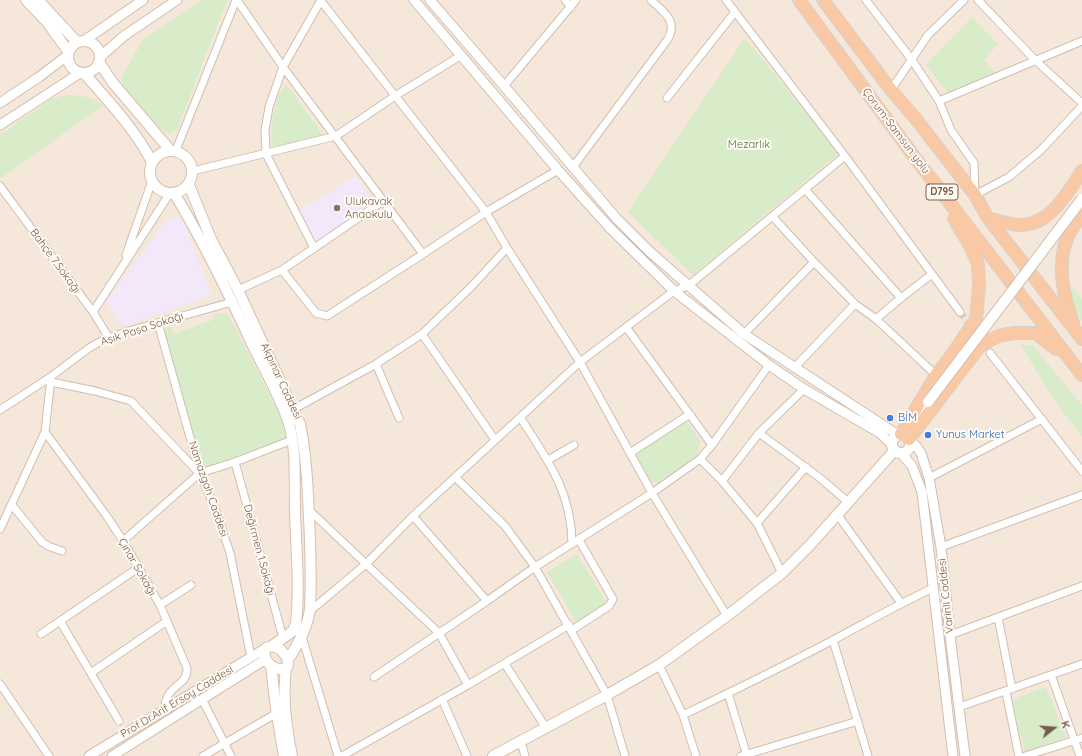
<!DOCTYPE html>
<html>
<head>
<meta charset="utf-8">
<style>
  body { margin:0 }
  #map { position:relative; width:1082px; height:756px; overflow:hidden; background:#fdf6ec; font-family:Quicksand,sans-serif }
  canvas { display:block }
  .north { position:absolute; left:1034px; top:708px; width:40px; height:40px; -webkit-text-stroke:3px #fffaf3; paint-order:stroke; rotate:73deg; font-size:11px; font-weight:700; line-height:16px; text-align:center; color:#7a5c4d }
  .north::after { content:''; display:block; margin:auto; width:14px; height:18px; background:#7a5c4d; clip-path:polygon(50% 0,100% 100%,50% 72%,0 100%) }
</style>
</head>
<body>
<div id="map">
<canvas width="1082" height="756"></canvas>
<div class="north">K</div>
</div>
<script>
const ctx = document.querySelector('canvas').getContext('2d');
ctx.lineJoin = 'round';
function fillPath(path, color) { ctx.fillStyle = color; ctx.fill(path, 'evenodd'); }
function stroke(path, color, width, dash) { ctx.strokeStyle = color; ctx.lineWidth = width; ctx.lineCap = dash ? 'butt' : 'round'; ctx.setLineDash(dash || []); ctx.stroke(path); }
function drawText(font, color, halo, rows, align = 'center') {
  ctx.font = font + ' Quicksand,sans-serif'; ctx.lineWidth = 4; ctx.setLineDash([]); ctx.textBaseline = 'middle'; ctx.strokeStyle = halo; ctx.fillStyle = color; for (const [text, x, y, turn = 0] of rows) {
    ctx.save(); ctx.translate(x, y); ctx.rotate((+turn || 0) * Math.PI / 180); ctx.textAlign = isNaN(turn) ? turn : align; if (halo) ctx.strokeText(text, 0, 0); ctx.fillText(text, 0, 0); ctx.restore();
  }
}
const residential = new Path2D(`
  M0,0h1082v756h-1082z`);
const education = new Path2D(`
  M356,176l19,29 -53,34 -9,2 -15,-30z
  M174,217h5l4,4 28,73 -2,2 -81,29h-5l-3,-2 -11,-16 -1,-8 58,-78z`);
const green = new Path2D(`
  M201,0h26l-50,130 -7,4 -9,-5 -38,-43 -2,-9 22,-37z
  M972,17l26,27 -14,16 13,14 -49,19 -22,-28z
  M745,38l94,115 -146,122 -65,-63z
  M286,85h1l35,48 -2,3 -47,12c-5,-13 2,-54 13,-63z
  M66,95c17,0 24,2 38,10l-103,73 -1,-2v-41l51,-36z
  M1074,288l8,11v24l-8,-16 -6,-15z
  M219,313h6l5,5 49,95 9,25 -85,30 -39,-130 1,-9 6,-2 2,7 40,-14 1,-6z
  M1020,344l13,2 49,59v32l-29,-39z
  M686,421l14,20 -3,15 -40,27 -6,-2 -15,-27z
  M577,554l30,49 -31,19 -29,-50z
  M1046,687l20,50 -41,15 -14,-52z`);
const minorTunnel = new Path2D(`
  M960,312l13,17`);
const minor = new Path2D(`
  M237,0l46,67 140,187
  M565,0l6,7
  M726,0l119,156 115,156
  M866,0l46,60 27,41 12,29 23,33 1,32 34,-18 32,-27 41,-44
  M978,0l57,60 47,43
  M321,1l165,211 21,36 73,114 72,131 75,123
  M504,86l72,-86
  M891,90l37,-55 36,-35
  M667,98l68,-86
  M939,101l143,-60
  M176,150l60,-150
  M573,167l95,-128c10,-19 -4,-26 -17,-39
  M193,171l143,-35 59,-40 65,-40
  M0,186l93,126 16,26
  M805,189l96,109
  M773,217l41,45 41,42 21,15 60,56
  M314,248l-48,-94 -1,-24 4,-23 14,-40 38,-67
  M126,255l26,-74
  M282,270l34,43 11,3 96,-62 63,-42 72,-42
  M238,290l44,-20 101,-69
  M93,312l77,-119
  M876,319l25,-21 31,-24
  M158,323l42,150 16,38 14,42 21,104
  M626,327l86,118
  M422,334l73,106
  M744,334l70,-72
  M990,353l92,118
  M376,364l23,54
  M794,368l61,-64
  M51,382l44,9 36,10 67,71
  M294,409l82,-45 46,-30 50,-48 35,-38
  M0,410l49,-32 40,-30 14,-8 26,-9 103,-29
  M520,417c27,42 52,75 52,127
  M45,432l61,83 17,26 37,64 27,63c1,19 -22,16 -22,41
  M759,433l61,45 28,24
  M630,453l60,-39
  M700,459l22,22 35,42 25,50
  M548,460l26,-15
  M235,462l48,176
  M455,477l50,49 30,41 72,128 18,61
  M929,478l113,-59
  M722,481l37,-48 45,-44
  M12,505l30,37 6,4 14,5
  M309,510l130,123 29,52
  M837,514l64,89
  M413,516l74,85
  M757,523l49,-56
  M0,529l45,-97 6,-54
  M123,541l77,-68 35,-11 57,-22
  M941,547l141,-52
  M160,605l31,-20
  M310,611l56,-47 47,-48 167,-154 94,-71 14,-5 157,-130
  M998,617l14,72
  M60,621l59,100
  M572,630l37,-24 4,-7 -34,-59
  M41,634l97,-66
  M950,635l132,-49
  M302,637l36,119
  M833,640l35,116
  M505,664l41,64
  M659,665l24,50 13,41
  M91,673l76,-52
  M1051,675l29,81
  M374,677l113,-76 48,-34 117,-74 48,-34 12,-14 57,-80
  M0,684l49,72
  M1006,692l13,64
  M728,693l19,63
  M202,699l29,57
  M442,699l25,57
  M959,707l123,-43
  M683,715c50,-24 101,-49 150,-75 34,-18 66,-36 100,-52
  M521,742l4,14
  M203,756l74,-43
  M342,756l126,-71 101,-60
  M741,756l117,-35
  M1025,756l57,-18`);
const tertiary = new Path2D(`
  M414,0l144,170 51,57 65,64 95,74 35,24 76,44 12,12
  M430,0l74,86 113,133 32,32 95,83 154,101
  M85,40l58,-40
  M100,57l24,-21 53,-36
  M0,103l39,-26 29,-22
  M0,125l80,-52
  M910,441l6,5 5,7 8,25 12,69 9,88 15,121
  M901,453l11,13 10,26 31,264
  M89,756l177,-108
  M112,756l154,-97`);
const secondary = new Path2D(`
  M26,0l21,22 21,29
  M38,0l39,42
  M68 57a16 16 0 1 1 32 0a16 16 0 1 1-32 0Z
  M99,62l14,21 57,67
  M84,73c24,28 51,56 68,89
  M150 172a21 21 0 1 1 42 0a21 21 0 1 1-42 0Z
  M189,185l22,54 27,51 62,134c5,24 7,49 8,73 2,37 4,74 2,111 -2,19 -12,36 -22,52
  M174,193c30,49 55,101 79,153 12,25 28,52 36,78 8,28 5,58 6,87 1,37 5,75 1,112l-3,8 -21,15 -6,2c-6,12 9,25 20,20l2,-3 -1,-8 -7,-8 -8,-3
  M911,429l17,-27
  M892 444a9 9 0 1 1 18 0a9 9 0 1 1-18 0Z
  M271,665l5,44 8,47
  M286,668c-4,30 0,59 6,88
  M493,756l114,-61 52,-30 68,-49 55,-43 29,-29 84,-94`);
const trunk = new Path2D(`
  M799,0l117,159 166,216
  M823,0l68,90 24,28 60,77 13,23 94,121
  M988,218c11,3 22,7 34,7 29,-1 46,-33 60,-54
  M1073,323c-9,-26 -16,-55 -7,-82 3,-9 11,-19 16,-27
  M901,434l35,-59 15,-19 25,-37 3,-32 -1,-23 -9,-20 -15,-25
  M909,439l71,-93 18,-10 16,-3h21l21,16`);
const secondaryBridge = new Path2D(`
  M928,402l154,-203`);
const markers = [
  [337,208,4,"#8d6e63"],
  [890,418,4,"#3f7fe0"],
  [928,435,4,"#3f7fe0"]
];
const shields = [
  [942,192,32]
];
const shieldNames = [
  ["D795",942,192]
];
const streetNames = [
  ["Çorum-Samsun yolu",896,131,53],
  ["Bahçe 7.Sokağı",55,261,54],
  ["Aşık Paşa Sokağı",142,329,-18],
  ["Akpınar Caddesi",281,381,65],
  ["Namazgah Caddesi",208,489,71],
  ["Değirmen 1.Sokağı",259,550,75],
  ["Çınar Sokağı",137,567,60],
  ["Varinli Caddesi",946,596,-96],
  ["Prof.Dr.Arif Ersoy Caddesi",177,702,-31]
];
const parkNames = [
  ["Mezarlık",749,145]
];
const educationNames = [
  ["Ulukavak",345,202],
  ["Anaokulu",345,215]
];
const shopNames = [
  ["BİM",898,418],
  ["Yunus Market",936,435]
];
fillPath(residential, '#f5e8da');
fillPath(education, '#f3e8fa');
fillPath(green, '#d8ecc9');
stroke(minorTunnel, '#dcd0c4', 7, [7, 3.5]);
stroke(minor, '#d1beb0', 9);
stroke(tertiary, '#d1beb0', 11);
stroke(secondary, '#d6c0b0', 12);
stroke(trunk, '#dad1cd', 14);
stroke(minor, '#fff', 7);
stroke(tertiary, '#fff', 9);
stroke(secondary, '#fff', 10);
stroke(trunk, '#f9c8a4', 12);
stroke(secondaryBridge, '#d6c0b0', 12, []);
stroke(secondaryBridge, '#fff', 10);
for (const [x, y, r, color] of markers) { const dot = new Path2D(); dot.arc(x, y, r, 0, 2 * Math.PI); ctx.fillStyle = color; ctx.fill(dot); stroke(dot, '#fffaf3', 1.5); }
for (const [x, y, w] of shields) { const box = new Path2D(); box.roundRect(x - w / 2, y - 8, w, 16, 3); ctx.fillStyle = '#fffaf3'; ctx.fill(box); stroke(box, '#7a5c4d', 1); }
drawText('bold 10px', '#7a5c4d', null, shieldNames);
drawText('11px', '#7a5c4d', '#fffaf3', streetNames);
drawText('11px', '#537a41', '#fffaf3', parkNames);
drawText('11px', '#785e54', '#fffaf3', educationNames, 'left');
drawText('11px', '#366cbe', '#fffaf3', shopNames, 'left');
</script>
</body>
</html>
